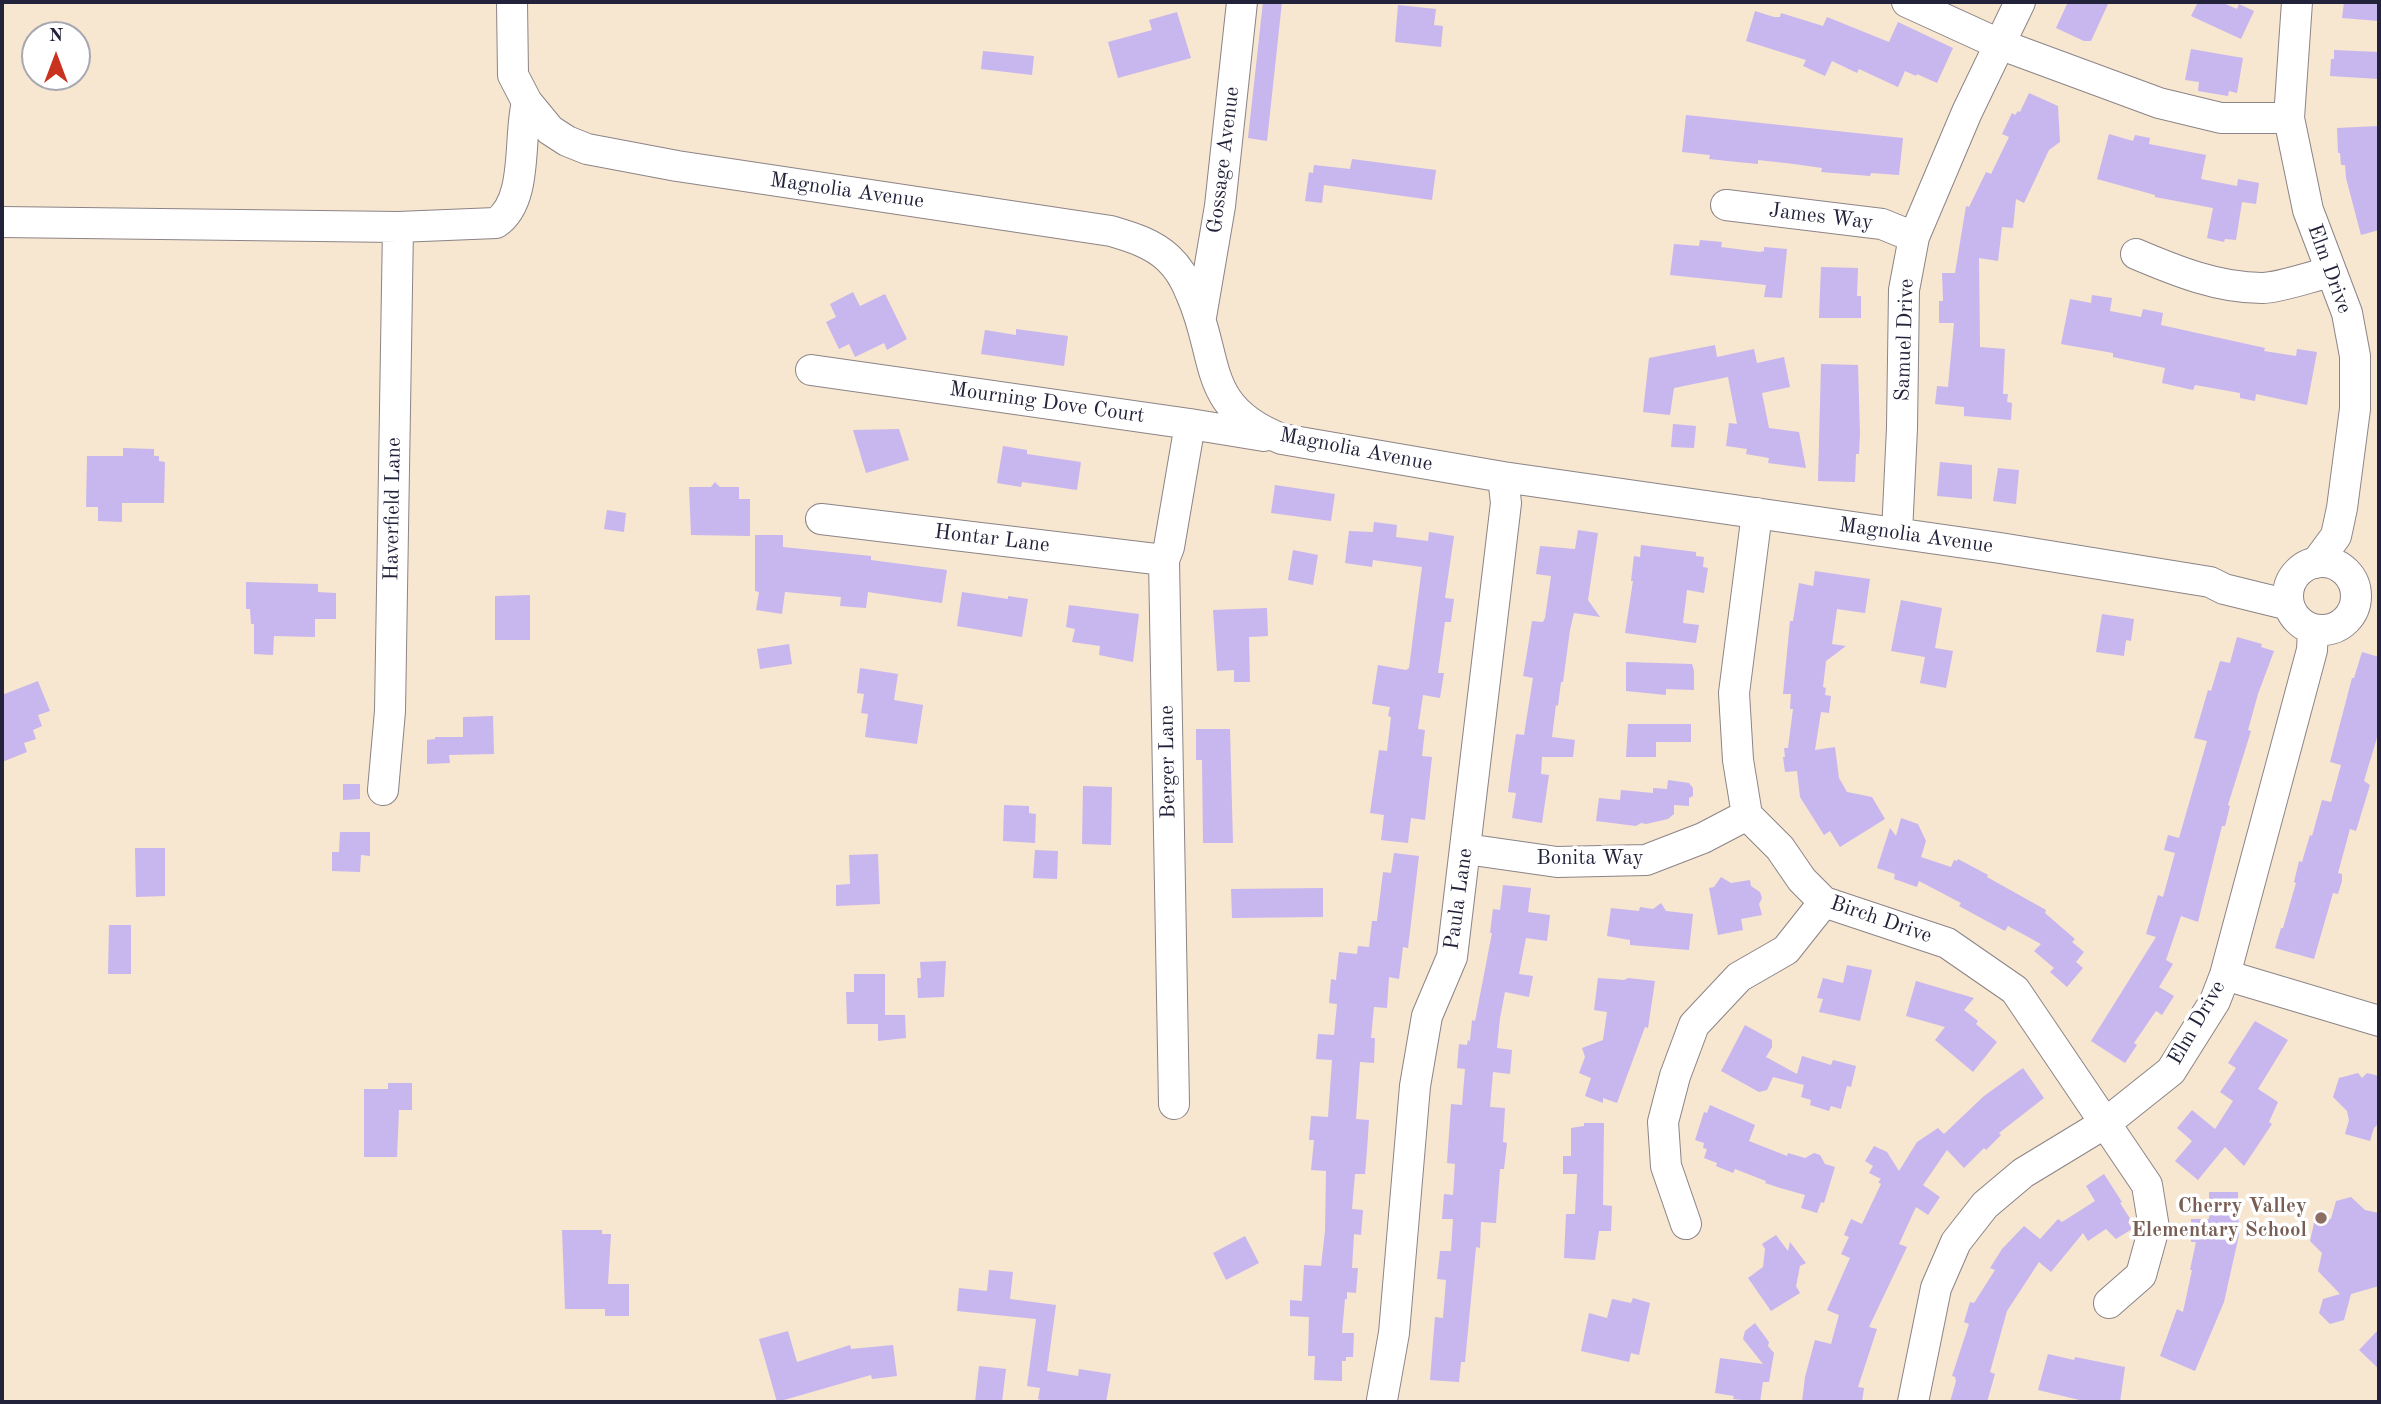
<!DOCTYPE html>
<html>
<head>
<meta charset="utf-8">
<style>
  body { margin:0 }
  #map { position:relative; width:2381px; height:1404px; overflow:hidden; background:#f7e6d0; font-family:"Old Standard TT",serif }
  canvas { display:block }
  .frame { position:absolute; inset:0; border:4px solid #22223b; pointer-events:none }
  .north { position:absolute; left:21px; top:21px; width:70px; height:70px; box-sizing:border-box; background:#fff; border:2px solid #a7a7b1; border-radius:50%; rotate:0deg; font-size:19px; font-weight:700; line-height:28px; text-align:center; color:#22223b }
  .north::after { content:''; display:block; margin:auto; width:24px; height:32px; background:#c8321e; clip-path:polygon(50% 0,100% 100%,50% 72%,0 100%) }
</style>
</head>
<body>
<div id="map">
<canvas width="2381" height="1404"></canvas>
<div class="frame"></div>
<div class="north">N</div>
</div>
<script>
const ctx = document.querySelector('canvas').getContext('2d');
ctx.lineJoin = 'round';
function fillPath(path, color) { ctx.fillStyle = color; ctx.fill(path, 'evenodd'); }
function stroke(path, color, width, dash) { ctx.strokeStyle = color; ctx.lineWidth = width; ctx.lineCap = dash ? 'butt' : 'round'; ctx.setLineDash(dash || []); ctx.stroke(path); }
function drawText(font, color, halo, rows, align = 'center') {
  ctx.font = font + ' "Old Standard TT",serif'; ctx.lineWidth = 7; ctx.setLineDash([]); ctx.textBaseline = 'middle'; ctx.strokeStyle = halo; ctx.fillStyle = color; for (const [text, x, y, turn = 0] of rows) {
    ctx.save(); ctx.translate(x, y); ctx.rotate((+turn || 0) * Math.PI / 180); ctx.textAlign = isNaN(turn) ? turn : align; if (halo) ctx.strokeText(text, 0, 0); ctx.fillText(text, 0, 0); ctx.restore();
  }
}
const building = new Path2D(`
  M1263,2h19l-15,139 -19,-3z
  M2068,2h41l-18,39h-7l-28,-13z
  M2198,2h23l16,7 2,-5 15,7 -13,28 -50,-23z
  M2344,2h35v19l-37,-3z
  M1398,5l38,4 -2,16 9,1 -2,21 -46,-5z
  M1755,11l19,6h6l1,-4 42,13 4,-9 62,25 9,-20 55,26 -16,35 -20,-9 -1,2 -11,-5 -7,16 -39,-18 -2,4 -25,-12 -7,15 -22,-10 3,-6 -60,-19z
  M1177,12l14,46 -73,20 -10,-36 44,-12 -3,-10z
  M2191,49l52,9 -6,35 -8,-2 -1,5 -30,-5 1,-9 -14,-2z
  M2334,50l45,2v27l-49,-3 1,-17h3z
  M983,51l51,5 -2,19 -51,-6z
  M2029,93l29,13 2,36 -11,8 -25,53 -8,-4 -3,29 -11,-1 -4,34 -19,-3 1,89 25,2 -2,45h5l-1,8 5,1 -1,17 -47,-4v-9l-29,-3 2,-18 11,1 6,-64h-15v-22h4l-1,-28h13l11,-67 3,1 17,-35 5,2 18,-37 -7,-3 10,-21 3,2 3,-4 2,1z
  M1686,115l217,23 -4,37 -28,-2 -1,3 -49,-4 1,-4 -28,-4 -36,-4v4l-21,-2 -28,-3 1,-4 -28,-3z
  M2379,126v28h-2l2,76 -18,5 -15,-57 -1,-13h-4l-1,-12h-2l-1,-25z
  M2109,134l24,7 2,-6 15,3 -1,6 57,11 -5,24 36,7 1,-7 21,4 -3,21 -14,-2 -6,38 -11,-1 -1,3 -17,-4 6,-30 -58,-11v-2l-58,-16z
  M1352,159l84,11 -4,30 -108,-15 -2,18 -17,-2 4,-29 4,1 1,-8 36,4z
  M1700,240l22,2 -1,5 39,5 4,-1v-4l23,2 -5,49 -18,-1 2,-12 -96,-10 4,-31 25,2z
  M1821,267l37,1 -1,28h4v22h-42z
  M853,292l7,14 25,-12 22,45 -20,11 -3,-7 -29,14 -6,-13 -10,5 -13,-27 10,-5 -6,-13z
  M2092,295l20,3 -2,13 31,6 2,-8 20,4 -2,12 104,23 -1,3 32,5 1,-7 20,3 -10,53 -51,-11 -1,7 -15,-3v-5l-45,-8 -2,5 -31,-7 3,-15 -52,-11v-4l-52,-9 9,-45 21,4z
  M1016,329l52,7 -4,30 -83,-12 4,-24 31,5z
  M1715,345l2,12 37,-8 3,14 27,-6 6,30 -28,6 7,35 30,4 7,36 -38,-5 1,-5 -23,-4 1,-5 -21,-3 3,-23 8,1 -9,-47 -54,11 -4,27 -27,-3 6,-54z
  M1821,364l37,1 2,68 -1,21h-3l-1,28 -37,-1z
  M1673,424l23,2 -2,22 -23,-1z
  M899,429l10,31 -43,13 -13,-43z
  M1003,446l24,4v4l54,8 -4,28 -55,-8 -1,5 -24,-4z
  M123,448l31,1v7h5v5l6,1 -1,41h-42v19l-24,-1v-14h-12l1,-51h36z
  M1940,462l32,3v34l-35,-3z
  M1998,468l21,2 -3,34 -23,-3z
  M715,482l5,5h19v12h11v37l-59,-1 -2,-48h22z
  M1275,485l60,9 -4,27 -60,-8z
  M607,510l19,3 -2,19 -20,-3z
  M1374,522l23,3 -1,12 32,4 1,-9 25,4 -9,62 9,1 -3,23h-6l-7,51h6l-4,25 -17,-3 -5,34 7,1 -3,26 10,1 -7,63 -14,-2 -3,25 -27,-3 3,-25 -14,-2 9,-63 8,1 4,-34 -3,-1 2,-9 -18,-3 6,-39 28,5 3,-2 13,-101 -49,-7 -1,7 -27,-4 4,-32 24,1z
  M1578,530l20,3 -10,67 12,17 -26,-4 -4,17 -7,52h-2l-3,24 -2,-1 -4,32 23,3 -2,17h-31l-1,17 8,1 -7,48 -30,-5 4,-25 -8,-1 3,-24 5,-34 8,1 9,-57 -10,-2 4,-23 5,-32 11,1 2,-4 6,-42 -15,-2 4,-28 35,3z
  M755,535h28v12l88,9v4l76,10 -5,33 -74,-11 -2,16 -26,-2 1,-9 -56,-5 -3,22 -26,-4 3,-18 -4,-1z
  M1641,545l55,7v4l8,1 -1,10 5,1 -4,25 -17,-3 -4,33 16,2 -3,18 -71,-10 8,-52h-2l3,-25 6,1z
  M1293,550l25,5 -5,30 -25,-5z
  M1815,571l55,8 -5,34 -28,-4 -5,35 14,2 -20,15 -3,26 3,1 -1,7 6,1 -2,17 -8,-1 -6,38 20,-3 4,31 8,14 25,5 13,22 -45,28 -10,-16 -6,4 -24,-38 -3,-26 -12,1 -2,-15h2l-1,-9h4l5,-39h-3l1,-15h-8l7,-73h3l6,-38 14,3z
  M246,582l72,2v8l18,1v26h-21v18l-41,-1 -1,19 -19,-1v-30h-3l-1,-15h-4z
  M962,592l46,7v-3l20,3 -6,38 -65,-11z
  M530,595v45h-35v-44z
  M1901,600l41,8 -7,40 18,3 -7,37 -26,-5 5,-26 -34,-6z
  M1069,605l70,9 -6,48 -34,-7 1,-9 -28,-4 3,-13 -9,-2z
  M1267,608l1,28 -19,1 1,45h-16v-12l-17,1 -4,-61z
  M2102,614l32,5 -3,22 -5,-1 -2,16 -28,-4z
  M2237,637l25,7 -1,3 13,4 -16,43 -10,36 3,1 -23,74 2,1 -5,20h-3l-24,96 -17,-6 -15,44 7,4 -14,23 15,9 -12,19 -6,-4 -22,32 3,2 -12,18 -34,-22 65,-104 -10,-3 12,-39 5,2 12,-44 -11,-3 4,-15 11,3 28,-97 -13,-3 14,-48 3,1 9,-30 10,2z
  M789,644l3,20 -32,5 -3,-20z
  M2362,652l17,5v74l-15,50 6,4 -14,46 -6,-2 -12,44 4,1v7l-4,13 -5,-1 -19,66 -39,-11 6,-20h2l13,-45 -2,-1 5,-21 3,1 8,-27 2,1 10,-36 9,2 10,-37 -11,-3 22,-84h2z
  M1626,662l66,2 2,7v19l-28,-1v6l-40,-4z
  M860,668l38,6 -4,26 29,5 -6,39 -52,-7 3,-23 -7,-1 3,-19 -7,-1z
  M38,681l12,30 -12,4 4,11 -9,4 3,9 -12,4 3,9 -25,10v-67z
  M493,716l1,38 -45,1 1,8 -23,1v-24l8,-1v-2h28v-20z
  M1628,724h63v18h-35v15h-30z
  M1196,729h34l3,114h-30l-1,-83h-6z
  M1668,780l21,3 4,5v8l-4,2v8l-15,-1v9l-6,5 -22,5 -5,-1 -5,3 -40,-5 3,-23 21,2 1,-10 32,3v-5l14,1z
  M343,784h17v15l-17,1z
  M1083,786l29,1 -1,58 -29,-1z
  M1004,805l25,1v7l7,1 -1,29 -32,-2z
  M1901,818l17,6 8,17 -5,16 30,10 3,-7 3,1 1,-2 30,16 -1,2 59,33 -1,3 30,26 -3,3 12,10 -8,10 7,6 -16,19 -17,-15 4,-4 -20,-17 7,-7 -33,-18 -3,5 -46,-25 2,-3 -42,-22 -2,6 -23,-8 1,-5 -18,-6 13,-40 6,8z
  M340,832h30v24l-9,-1 -1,17 -28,-1v-19h7z
  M135,848h30v48l-29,1z
  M1035,850l23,1 -1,28 -24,-1z
  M1394,853l25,3 -11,92 -5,-1 -4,32 -10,-2 -2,31 -13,-1 -3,31h4l-1,25 -14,-1 -4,57 13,1 -2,30 -2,24h-10l-3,35 11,1 -2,25 -7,-1 -2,34h6l-2,25 -9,-1v7h-2l-3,34h12l-1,24h-7v4h-4v20l-28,-1 1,-24h-7l1,-39 -19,-1v-16l12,1 2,-36 17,1 4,-35 1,-60 -15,-1 3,-30h-5l2,-24 17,1 4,-57 -16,-1 2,-25 16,1 3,-31 -8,-1 2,-24 5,1 3,-28 18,2 1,-8 11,1 3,-26h5l6,-49 8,1z
  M878,854l2,50 -44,2v-21l14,-1 -1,-29z
  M1721,877l10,6 19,-3 1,6 9,6 2,6 -3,6 3,11 -21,4 2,11 -25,5 -9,-47 5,-1z
  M1503,885l28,3 -3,24 22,3 -3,26 -21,-3 -7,36 14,2 -4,21 -24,-5 -5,26 -3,30 15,2 -2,24 -17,-2 -3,35 15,1 -2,34 4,1 -3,26h-4l-4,54 -15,-1 -1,26 -4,-1 -11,115h-4l-2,20 -29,-2 5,-63 8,1 3,-38 -9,-1 3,-28h11l2,-32h-11l2,-25 9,1 2,-31 -8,-1 4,-59 11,1 3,-36 -8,-1 2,-24 8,1 1,-5 2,1 2,-21 3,1 17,-88h-2l3,-24 7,1z
  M1323,888v29l-91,1 -1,-29z
  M1661,903l5,8 27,3 -4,36 -59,-5v-5l-23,-4 4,-28 28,3 1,-4 13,2z
  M109,925h22v49h-23z
  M946,961l-2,36 -26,1 -1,-20h4l-1,-16z
  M1847,965l25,5 -12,51 -41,-9 4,-13 -6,-1 6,-20 20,5z
  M854,974h31v41h20l1,23 -28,3v-17h-31l-1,-32h8z
  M1598,978l26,2 4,-2 27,3 -7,47 -3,-1 -28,76 -14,-5v5l-18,-7 6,-18 -12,-5 6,-16 -3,-9 21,-8 4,-28 -13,-2z
  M1916,981l58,17 -10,12 14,11 -2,3 21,18 -24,30 -38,-32 10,-13 -39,-11z
  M2255,1021l33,19 -30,49 20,13 -9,20 3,2 -28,42 -19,-19 -27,33 -23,-19 17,-20 -15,-13 15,-18 23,19 18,-28 -13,-9 16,-24 -8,-5z
  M1745,1025l27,15v7l-6,10 31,17 5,-18 29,9 2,-5 23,6 -5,21 -4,-1 -6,23 -10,-3 -2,5 -19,-6 1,-5 -10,-3 3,-12 -31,-8 -6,13 -8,2 -38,-21z
  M2023,1068l21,30 -45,35 2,2 -15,15 -2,-2 -20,20 -17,-18 -24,35 17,12 -12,18 -12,-8 -17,37 8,3 -38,80 8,2 -19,58 6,1 -2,14h-60l3,-25 10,-37 16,4 8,-29 -12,-5 23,-52 -9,-4 8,-17 -5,-2 7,-16 11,5 19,-40 -3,-2 3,-3 -12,-6 4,-7 -8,-5 9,-15 13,6 12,19 18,-29 21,-14 6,6 40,-38z
  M2358,1073l4,5 5,-5 12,3v47l-5,5 -4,13 -25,-7 4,-14 -2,-9 -14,-14 6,-19z
  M388,1083h24v27h-13l-2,47h-33v-68h24z
  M1710,1105l45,20 -6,16 38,15 1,-3 17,5 9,-5 6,2 5,9 10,3 -11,36 -3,-1 -4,11 -16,-5 4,-13 -28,-8 -12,-4 1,-2 -31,-12 -2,4 -17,-7 1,-3 -13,-5 3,-9 -4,-1 1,-5 -9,-3 9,-28 3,1z
  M1584,1123h20l-1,82 9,1 -1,25h-12l-4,29 -31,-2 2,-44h9l2,-40h-14v-18h8v-28l13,-2z
  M2104,1174l18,28 -2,1 11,17 -3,2 4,7 -16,10 -10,-10 -18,12 -5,-8 -32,39 -12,-10 -32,49 -17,61 5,2 -8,28h-37l6,-21 -1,-4 -3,-1 17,-52 -5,-2 6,-20 4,1 21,-33 -5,-2 12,-19 22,-23 16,13 18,-20 4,3 33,-21 -9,-15z
  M2209,1192h29l1,43 -15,67 -29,69 -35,-15 17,-47 6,3 9,-42h-2l6,-28h-5v-23h18z
  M2351,1197l14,13 14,3v73l-28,8 -7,26 -14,4 -11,-11 4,-14 17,-5 -22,-23 4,-18 -12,-12 4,-18 17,-4 5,-18z
  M562,1230h40v4h9l-3,50h21v32h-24v-7h-40z
  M1776,1235l12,16 2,-9 16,21 -6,3 -4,20 4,7 -29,18 -23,-33 15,-11 2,-18 -3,-5z
  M1245,1236l14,27 -33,17 -13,-27z
  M989,1270l24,2 -3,27 46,6 -9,66 31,5 1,-7 32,5 -5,28h-60l-8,-3 2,-11 -13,-2 9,-67 -79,-8 2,-23 28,3z
  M1633,1298l17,5 -11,52 -8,-2 -2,9 -48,-11 8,-38 18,5 5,-19 19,4z
  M1755,1323l14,19 -1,4 6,7 -5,29h-6l-3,20 -27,-3 1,-3 -19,-3 5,-35 43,6 -20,-25 2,-8z
  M2379,1329v40l-20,-19z
  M788,1331l9,31 53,-17 1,4 42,-4 4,31 -25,3 -1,-4 -94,27 -18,-63z
  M2048,1354l26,6 1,-3 50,10 -5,35h-32l-50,-12z
  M979,1366l27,3 -4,33h-27z`);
const minor = new Path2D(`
  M512,2l1,73 14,27 23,28 17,11 20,8 90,17 434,65c20,6 41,12 57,27 11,10 18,23 23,36 29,65 9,113 91,145l221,38 497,71 210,34 14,7 65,16
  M1907,2l92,42 160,59 62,15h68
  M2297,2l-8,116 19,92 39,103 8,43v53l-13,99 -6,28 -20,27
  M1726,205l156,19 32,13
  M2,222l396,5 98,-4c33,-22 22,-86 31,-121
  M2136,254c40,17 82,34 126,34 18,0 50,-12 69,-16
  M1201,317l19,-111 22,-204
  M811,370l379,54 74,12
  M1757,513l-23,180 4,67 9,55 33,33 22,32 22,22 123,41 68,47 132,195 7,43 -13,47 -32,28
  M821,519l343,41
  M1897,533l5,-105 2,-138 10,-53 53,-125 53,-110
  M2288 596a34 34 0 1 1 68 0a34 34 0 1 1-68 0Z
  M383,790l7,-79 8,-484
  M1466,849l91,13 89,-2 57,-22 44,-23
  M2225,975l154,46
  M1174,1104l-10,-544 5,-13 21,-123
  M1686,1224l-20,-58 -3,-44 12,-46 19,-51 45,-48 47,-27 38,-48
  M1382,1400l12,-67 21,-247 12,-70 25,-59 54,-454 -3,-26
  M1913,1402l23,-114 20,-46 29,-37 38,-32 84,-51 64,-51 44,-70 10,-26 87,-325 1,-21`);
const markers = [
  [2321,1218,7,"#8d6e63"]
];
const streetNames = [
  ["Gossage Avenue",1224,160,-83],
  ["Magnolia Avenue",847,191,8],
  ["James Way",1821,217,7],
  ["Elm Drive",2329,269,70],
  ["Samuel Drive",1905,340,-88],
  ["Mourning Dove Court",1047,403,8],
  ["Magnolia Avenue",1356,450,11],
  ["Haverfield Lane",393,509,-89],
  ["Magnolia Avenue",1916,536,8],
  ["Hontar Lane",992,539,7],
  ["Berger Lane",1168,762,-91],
  ["Bonita Way",1590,858],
  ["Paula Lane",1459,899,-82],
  ["Birch Drive",1881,920,19],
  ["Elm Drive",2197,1023,-60]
];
const educationNames = [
  ["Cherry Valley",2307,1206],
  ["Elementary School",2307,1230]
];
fillPath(building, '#c8b6ef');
stroke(minor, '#8c8486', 32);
stroke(minor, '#fff', 30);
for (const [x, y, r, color] of markers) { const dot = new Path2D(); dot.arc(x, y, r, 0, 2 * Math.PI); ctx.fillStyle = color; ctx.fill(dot); stroke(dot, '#fff', 2.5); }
drawText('21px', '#22223b', '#fff', streetNames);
drawText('bold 21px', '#785e54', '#fff', educationNames, 'right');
</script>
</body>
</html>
